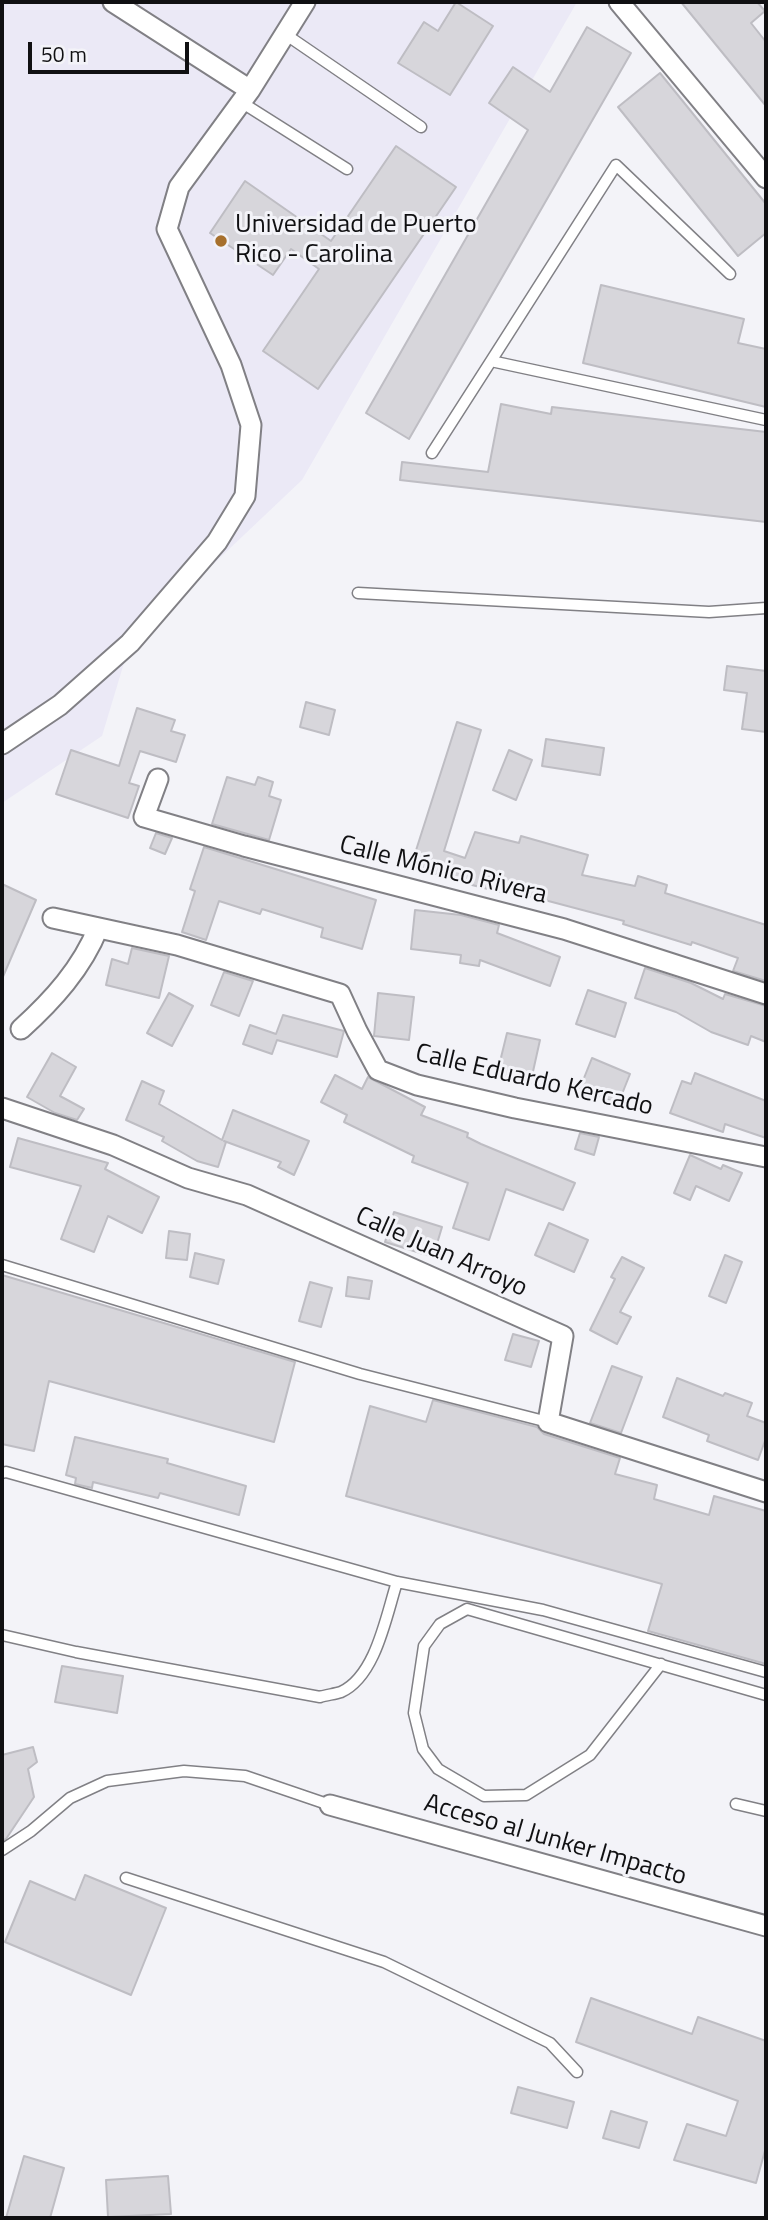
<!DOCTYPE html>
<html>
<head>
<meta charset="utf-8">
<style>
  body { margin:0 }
  #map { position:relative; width:768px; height:2220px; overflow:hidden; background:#f3f3f8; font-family:"Titillium Web",sans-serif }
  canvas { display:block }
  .frame { position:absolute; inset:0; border:4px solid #101012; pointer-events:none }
  .scale { position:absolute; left:28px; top:42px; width:161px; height:32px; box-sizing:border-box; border:4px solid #101012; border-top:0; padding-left:9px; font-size:21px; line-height:24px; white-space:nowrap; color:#101012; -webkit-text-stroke:5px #f3f3f8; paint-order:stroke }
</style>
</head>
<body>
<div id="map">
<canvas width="768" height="2220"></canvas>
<div class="frame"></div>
<div class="scale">50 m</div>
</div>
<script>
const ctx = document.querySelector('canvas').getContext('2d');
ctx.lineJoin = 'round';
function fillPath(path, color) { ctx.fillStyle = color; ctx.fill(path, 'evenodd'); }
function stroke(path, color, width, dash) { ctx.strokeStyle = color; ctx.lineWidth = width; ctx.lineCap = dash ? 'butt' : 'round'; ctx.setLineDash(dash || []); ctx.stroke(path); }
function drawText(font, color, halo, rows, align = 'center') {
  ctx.font = font + ' "Titillium Web",sans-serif'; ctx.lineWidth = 6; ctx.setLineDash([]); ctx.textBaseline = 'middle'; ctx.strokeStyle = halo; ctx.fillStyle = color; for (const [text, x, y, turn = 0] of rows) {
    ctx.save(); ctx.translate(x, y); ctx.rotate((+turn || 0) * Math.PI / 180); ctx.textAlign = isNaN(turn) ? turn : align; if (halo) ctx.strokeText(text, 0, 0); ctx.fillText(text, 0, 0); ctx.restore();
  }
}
const built = new Path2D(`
  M2,2h575l-275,478 -172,163 -28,93 -100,67z`);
const building = new Path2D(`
  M456,2l37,24 -43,69 -52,-32 26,-41 14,9z
  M681,2h76l8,9 -14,12 15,19v64z
  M587,27l44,26 -222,386 -43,-26 162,-283 -39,-27 24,-36 37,25z
  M660,73l106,131v29l-28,23 -120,-149z
  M396,146l60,41 -138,202 -55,-38 56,-82 -28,-20 -18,26 -63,-42 35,-52 86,60z
  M601,285l143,34 -6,24 28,6v58l-183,-44z
  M501,404l50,10 1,-7 214,25v90l-366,-42 2,-18 86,10z
  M727,666l39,5v61l-24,-3 5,-36 -23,-3z
  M306,702l29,8 -6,25 -29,-8z
  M137,708l38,12 -4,11 14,4 -9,27 -36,-11 -11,32 10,3 -11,32 -72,-24 15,-44 48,16z
  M457,722l24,8 -37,121 21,7 10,-26 44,11 2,-7 67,19 -6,20 53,11 3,-10 29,9 -2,8 101,32v56l-33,-10 5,-13 -46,-16 -1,3 -68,-21 1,-3 -87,-23 -33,-8v3l-40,-10 -53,-17z
  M546,739l58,9 -4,27 -58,-9z
  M509,750l23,10 -16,40 -23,-10z
  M227,777l28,8 3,-8 15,5 -4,14 12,4 -12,40 -57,-16z
  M156,833l16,5 -7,16 -15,-6z
  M204,847l172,53 -14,49 -41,-12 2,-9 -61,-19 -2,5 -41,-13 -13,39 -24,-8 13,-41 -5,-2z
  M2,884l34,16 -34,79z
  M415,910l46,5 38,10 -2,8 63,24 -10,29 -70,-26 -1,6 -19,-3 1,-8 -50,-6z
  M132,948l37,8 -10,42 -53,-13 6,-26 16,5z
  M645,968l46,15 32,16 2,-5 41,12v36l-15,-6 -3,9 -37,-13 -35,-20 -41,-14z
  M224,972l29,9 -14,35 -28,-11z
  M588,990l38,13 -11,34 -39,-13z
  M169,993l24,13 -21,40 -25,-13z
  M378,993l36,4 -5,43 -35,-4z
  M283,1015l61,16 -7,26 -60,-17 -5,14 -29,-10 7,-19 26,9z
  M507,1033l33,7 -10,45 -34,-7z
  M52,1053l24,14 -16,29 24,13 -7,11 -22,-7 -28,-16z
  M592,1058l38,16 -12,30 -38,-16z
  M695,1073l71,28v37l-41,-14 -2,8 -53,-19 12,-32 9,3z
  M335,1075l27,14 6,-12 57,30 -4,8 47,18 -1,4 14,7 94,39 -12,27 -57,-21 -17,51 -36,-12 15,-45 -56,-21 2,-6 -70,-34 3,-7 -26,-13z
  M142,1081l22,10 -5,13 63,36 11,-30 76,31 -15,34 -16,-8 3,-5 -57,-21 2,1 -8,25 -21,-6 -35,-20 2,-4 -38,-17z
  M580,1133l19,4 -5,18 -19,-6z
  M18,1138l90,25 -3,6 54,28 -17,36 -34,-17 -14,36 -33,-13 20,-53 -71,-19z
  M690,1155l31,14 2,-4 19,8 -13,28 -33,-15 -6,14 -16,-7z
  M394,1212l48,15 -9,30 -48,-15z
  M549,1223l39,17 -14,32 -39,-17z
  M169,1231l21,3 -3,26 -21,-2z
  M195,1253l29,7 -6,24 -28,-7z
  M725,1255l17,7 -16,41 -17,-7z
  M622,1257l22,11 -24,44 11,5 -14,27 -27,-14 25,-51 -4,-2z
  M2,1275l293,87 -21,80 -225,-61 -15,70 -32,-7z
  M348,1277l24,4 -3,18 -23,-3z
  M310,1282l22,6 -11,39 -22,-6z
  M513,1334l26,7 -8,26 -26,-7z
  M612,1366l30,11 -21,56 -31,-10z
  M677,1378l46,18 2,-3 27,10 -5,13 19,7v15l-8,22 -51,-19 2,-6 -46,-18z
  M433,1400l104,27 7,7 76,24 -5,16 42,11 -3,14 55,16 5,-19 52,15v153l-118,-33 14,-47 -316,-88 24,-90 56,16z
  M75,1437l93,22 -1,4 79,23 -7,29 -79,-22 -2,5 -65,-16 -1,6 -17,-4 1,-6 -10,-3z
  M62,1666l61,10 -6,37 -62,-11z
  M33,1747l4,15 -9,7 6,28 -28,42 -4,2v-86z
  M85,1875l81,33 -35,87 -126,-53 25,-61 45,19z
  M591,1998l101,36 6,-17 68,24v106l-10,36 -82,-23 13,-36 39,12 12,-35 -162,-59z
  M518,2087l56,15 -7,26 -56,-15z
  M611,2111l36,11 -8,26 -36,-10z
  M24,2156l40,12 -14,50h-44z
  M168,2176l3,38 -63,3 -2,-37z`);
const lane = new Path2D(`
  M285,34l136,93
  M241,102l106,67
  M730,274l-114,-109 -125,196 275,59
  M432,453l59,-92
  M358,593l351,19 57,-4
  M2,1265l358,109 188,48
  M2,1473l4,-1 391,110 146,28 223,62
  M2,1635l74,17 244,45c6,-2 15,-3 21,-5 35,-16 45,-76 56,-110
  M661,1664l-71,91 -64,40 -42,1 -46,-27 -15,-20 -9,-36 10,-67 16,-22 27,-15 299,86
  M736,1804l30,7
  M2,1850l29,-19 39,-33 37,-17 77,-10 61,5 85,29
  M126,1878l258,84 166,81 27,29`);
const street = new Path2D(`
  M113,2l137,88
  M619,2l147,176
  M2,744l58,-39 70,-62 87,-101 28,-46 6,-71 -20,-60 -64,-136 12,-42 71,-97 55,-88
  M158,779l-14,38 100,29 320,83 202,65
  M53,918l124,27 163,49 17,37 21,39 39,15 98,23 251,49
  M21,1029c32,-29 61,-61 77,-101
  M2,1108l111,37 75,33 59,17 316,141 -15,86 218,70
  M330,1805l436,121`);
const markers = [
  [221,241,7,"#a7702c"]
];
const poiNames = [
  ["Universidad de Puerto",235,226],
  ["Rico - Carolina",235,256]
];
const streetNames = [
  ["Calle Mónico Rivera",443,871,14],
  ["Calle Eduardo Kercado",534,1081,13],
  ["Calle Juan Arroyo",441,1253,24],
  ["Acceso al Junker Impacto",555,1841,16]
];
fillPath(built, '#ebe9f6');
fillPath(building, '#d7d6db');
stroke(building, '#bebdc3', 2);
stroke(lane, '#818085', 13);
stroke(street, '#818085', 23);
stroke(lane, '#fff', 10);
stroke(street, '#fff', 19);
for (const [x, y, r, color] of markers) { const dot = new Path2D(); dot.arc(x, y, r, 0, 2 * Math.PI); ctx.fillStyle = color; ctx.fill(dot); stroke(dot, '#f3f3f8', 2.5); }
drawText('26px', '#101012', '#f3f3f8', poiNames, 'left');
drawText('26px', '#101012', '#f3f3f8', streetNames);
</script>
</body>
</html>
